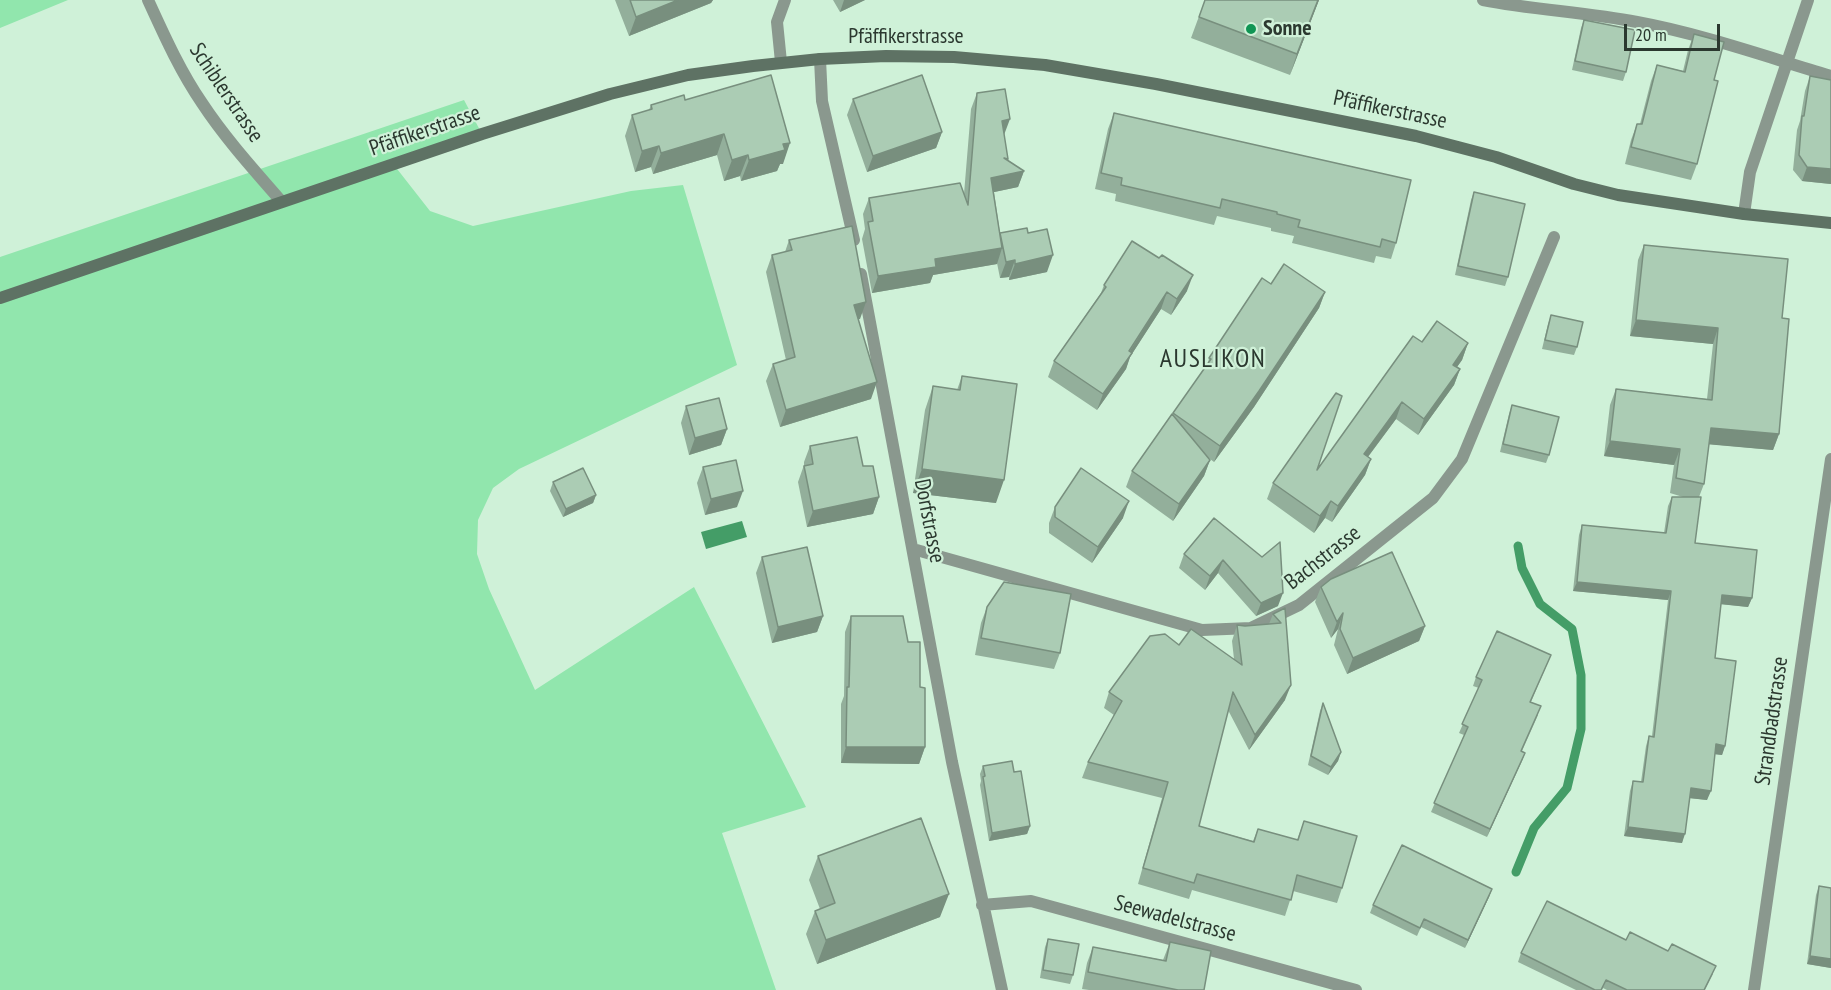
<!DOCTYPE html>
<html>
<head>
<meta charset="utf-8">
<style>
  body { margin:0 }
  #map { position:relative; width:1831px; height:990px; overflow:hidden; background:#cff1d8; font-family:"PT Sans Narrow",sans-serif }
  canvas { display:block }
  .scale { position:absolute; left:1624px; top:24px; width:96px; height:27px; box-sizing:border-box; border:3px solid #2b382f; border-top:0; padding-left:8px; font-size:18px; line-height:21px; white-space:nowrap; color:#2b382f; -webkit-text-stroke:4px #cff1d8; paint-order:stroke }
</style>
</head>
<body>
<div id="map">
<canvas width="1831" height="990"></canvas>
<div class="scale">20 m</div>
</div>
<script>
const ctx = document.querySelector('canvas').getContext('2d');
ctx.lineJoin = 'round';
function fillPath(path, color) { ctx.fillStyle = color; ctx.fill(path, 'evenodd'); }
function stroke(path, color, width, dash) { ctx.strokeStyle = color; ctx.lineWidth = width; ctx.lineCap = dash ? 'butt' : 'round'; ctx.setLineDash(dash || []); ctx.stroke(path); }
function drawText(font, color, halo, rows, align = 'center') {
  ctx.font = font + ' "PT Sans Narrow",sans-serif'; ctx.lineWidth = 4.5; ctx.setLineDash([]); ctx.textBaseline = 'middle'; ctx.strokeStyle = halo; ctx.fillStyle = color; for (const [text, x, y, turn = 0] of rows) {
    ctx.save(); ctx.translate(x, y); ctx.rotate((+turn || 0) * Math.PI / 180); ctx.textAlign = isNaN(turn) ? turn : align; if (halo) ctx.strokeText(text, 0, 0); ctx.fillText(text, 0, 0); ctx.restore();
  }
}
const green = new Path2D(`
  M0,0h68l-68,28z
  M464,100l18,34 -88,31 36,46 43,15 158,-35 52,-6 54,180 -218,104 -26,19 -15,32 -1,34 12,35 46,101 159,-103 112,220 -84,26 54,157h-776v-733z`);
const water = new Path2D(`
  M742,521l5,16 -41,12 -5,-17z`);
const stream = new Path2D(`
  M1516,872l18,-44 33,-40 14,-59v-54l-9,-46 -32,-25 -18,-36 -4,-22`);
const minor = new Path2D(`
  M148,0c16,35 32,71 54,103 23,35 52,67 79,98
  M1483,0c51,10 103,12 154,22 65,12 130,35 194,54
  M820,59l2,42 32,139
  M781,62l-4,-40 8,-22
  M1744,214l6,-42 58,-172
  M861,274l91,488 50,228
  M913,549l289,81 49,-2 48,-23 134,-107 29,-39 92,-222
  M982,905l49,-4 325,89
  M1754,990l77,-531`);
const secondary = new Path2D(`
  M0,298l482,-164 128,-40 78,-19 65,-9 67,-7 66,-3 68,1 91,8 111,19 260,52 80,21 78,27 44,11 126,19 87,9`);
const wall = new Path2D(`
  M615,0h98l-2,3 -82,33z
  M833,0h32l-25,12z
  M1205,0h114l-29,75 -99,-37z
  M1584,20l42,52 -3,9 -51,-11 9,-42z
  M1694,34l20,46 -17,84 -6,16 -66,-16 6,-24 6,-16h3l11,-43 6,-16 26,6 5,-21z
  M1810,76l21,108 -29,-3 -9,-11 4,-40 3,-9 5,-30z
  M977,93l27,42 4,26 16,10 -6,16 -24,5 6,41h28l19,39 -38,8v-3l-9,1 -3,-15v1l-64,11 -3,8 -58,10 -10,-54 3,-10 -2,-15 6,-16 95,-4 7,-85z
  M853,99l89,33 -6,16 -69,24 -20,-57z
  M685,100l98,64h-3l-3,7 -36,10 -1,-5 -16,5 -7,-26 -64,19 -2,-7 -16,5 -10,-36 7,-21 17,-5 2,-5z
  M1114,113l282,130 -5,16 -15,-3 -2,7 -82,-20 2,-7 -23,-5v-3l-54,-12 -3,9 -99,-24 1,-7 -21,-5 13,-60z
  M1474,192l34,85 -3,9 -50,-11 16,-75z
  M789,240l71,79h-2l13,80 -91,28 -14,-46 7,-17 13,-4 -20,-88 6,-17 13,-3z
  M1644,245l138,73 -3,116 -6,16 -64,-6 -5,40 -5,13 -4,46 57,55 -4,9 -27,-3 -6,54 10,88 -3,9 -7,-1 -8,46 -17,-2 -8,45 -58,-7 6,-45 3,-10 8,1 5,-36 3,-10h3l16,-136 -95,-9 6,-56 3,-10 82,8 4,-27 4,-9h11l-13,-4 4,-28 -70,-9 6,-51 6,-16 91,10 6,-55 -83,-8 8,-76z
  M1271,284l54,8 -6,16 -65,99 -40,55 -8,-6 4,4 -6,16 -31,45 -47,-34 6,-16 76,-107 1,-6z
  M1104,285l83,6 -16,24 -10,-6 -31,48 -4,12 -29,41 -49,-33 6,-16 47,-68z
  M1551,315l26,32 -3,8 -32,-6 6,-25z
  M1422,342l46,1 -6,17 -5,7 3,2 -6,16 -36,50 -22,-16 -28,38 3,2 -6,16 -33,47 -7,-4 -11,15 -47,-34 6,-16 44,-13z
  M962,376l34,127 -83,-10 12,-83 8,-24 24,4z
  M1512,405l37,50 -3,8 -46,-11 9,-38z
  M686,406l41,23 -6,16 -32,10 -8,-32z
  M810,446l53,20 16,31 -6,17 -66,13 -9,-45 6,-17v-3z
  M703,467l34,40 -32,8 -8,-32z
  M553,482l43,13 -3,8 -30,14 -13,-26z
  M1055,507l68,11 -31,45 -43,-30v-10z
  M1214,518l64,88 -22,10 -38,-43 -13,17 -26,-22 5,-14z
  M762,557l61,59 -6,16 -45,11 -16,-70z
  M1321,587l104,39 -6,15 -72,33 -13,-29 4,-16 -7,9 -16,-36z
  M987,607l73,46 -6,16 -79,-14 6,-32z
  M1285,608v92l-36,50 -21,-40 -29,116 54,15 5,-12 39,11 7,-19 38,67 -5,15 -44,-12 -8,25 -93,-26 -3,9 -51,-15 24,-86 -80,-20 6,-16 26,-47 -10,-7 5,-16 70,-47 55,14 -2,-18 5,-16 8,1 24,-2 4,-10z
  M851,616l57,26 12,45 5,60 -6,17 -78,-1v-59l3,-8 1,-64z
  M1551,655l-20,47 7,13 -16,36 3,2 -38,84 -56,-25 33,-77 -5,-2 20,-45 -6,-2 3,-9z
  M1323,703l18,49 -3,9 -10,14 -20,-10 12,-54z
  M983,766l31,6 16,54 -3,8 -38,7 -9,-56 1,-4 -1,-7z
  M818,856l122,61 -123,47 -11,-30 9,-23 5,-2 -11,-29z
  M1819,886l12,2v80l-24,-4 9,-69z
  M1492,889l-3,8 -24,51 -44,-21 -4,9 -47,-23 3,-8z
  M1048,939l25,36 -3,9 -30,-6 5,-31z
  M1626,940l87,34 -8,16h-98l-4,-2 -1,2h-26l-58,-28 3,-9z
  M1170,942l34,48h-115l-7,-1 5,-26 6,-16 70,13z`);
const shadedWall = new Path2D(`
  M678,0h35l-2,3 -82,33 7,-19z
  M844,0h21l-25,12z
  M1318,0h1l-29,75 7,-21z
  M1010,119l-6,16 -2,-14z
  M942,132l-6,16 -69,24 6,-16z
  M724,134l-7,21 -64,19 8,-21z
  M790,143l-7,21h-3l-3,7 -36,10 8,-21 34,-16z
  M659,146l-8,21 -16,5 7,-21z
  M748,155l-8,21 -16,5 8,-21z
  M1807,167l24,2v15l-29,-3z
  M1024,171l-6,16 -33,7 6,-16z
  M1002,248l-5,16 -64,11 -3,8 -58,10 6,-17 57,-17z
  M1053,255l-6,17 -38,8 6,-16z
  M1015,260l-6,17 -9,1 6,-16z
  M1193,275l-6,16 -16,24 6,-16z
  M1167,292l-6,17 -31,48 -4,12 -29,41 6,-16z
  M1325,292l-6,16 -65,99 -40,55 6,-16z
  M866,302l-6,17 -12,3 6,-17z
  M1636,320l82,8 -5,16 -83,-8z
  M1468,343l-6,17 -15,21 6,-16z
  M1460,369l-6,16 -36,50 6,-16z
  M877,382l-6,17 -91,28 6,-17z
  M1402,402l-6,17 -38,51 6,-16z
  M1711,428l68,6 -6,16 -68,-6z
  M727,429l-6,16 -32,10 6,-17z
  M1610,441l70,8 -6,16 -70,-9z
  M1371,459l-6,16 -33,47 6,-16z
  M1210,460l-6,16 -31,45 6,-17z
  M922,469l82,11 -8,23 -83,-10z
  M743,491l-6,16 -32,8 6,-16z
  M596,495l-3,8 -30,14 3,-8z
  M879,497l-6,17 -66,13 6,-16z
  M1129,501l-6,17 -31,45 6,-16z
  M1331,501l-6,17 -11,15 6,-17z
  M1223,560l-5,13 -13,17 5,-14z
  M1577,582l94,9 -3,9 -95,-9z
  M1283,593l-5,13 -22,10 5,-13z
  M1722,595l30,3 -4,9 -29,-3z
  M1343,613l-5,16 -7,9 6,-16z
  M823,616l-6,16 -45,11 6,-16z
  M1425,626l-6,15 -72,33 6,-16z
  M1291,685l-6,15 -36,50 6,-15z
  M1716,744l9,2 -3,9 -9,-1z
  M846,747h79l-6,17 -78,-1z
  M1341,752l-3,9 -10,14 3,-8z
  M1525,753l-3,8 -35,76 3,-8z
  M1691,788l20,3 -4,9 -19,-2z
  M1030,826l-3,8 -38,7 3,-8z
  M1628,827l57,7 -3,9 -58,-7z
  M1492,889l-3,8 -24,51 3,-8z
  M949,894l-9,23 -123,47 9,-24z
  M1810,956l21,3v9l-24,-4z`);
const building = new Path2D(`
  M630,0h48l-42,17z
  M1205,0h113l-21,54 -98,-37z
  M1584,20l51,10 -9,42 -51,-11z
  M1694,34l30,8 -10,38 4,1 -21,83 -66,-17 6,-23h5l15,-59 28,7z
  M771,75l19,68 -7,1 2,6 -36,10 -1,-5 -16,5 -8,-26 -63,19 -2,-7 -17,5 -10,-36 20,-6 -1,-4 33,-10 1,5z
  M922,75l20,57 -69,24 -20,-57z
  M1810,76l21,4v89l-24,-2 -8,-12 3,-39h2z
  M1005,89l5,30 -8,2 6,38 -4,-1 20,13 -33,7 11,70 -67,11 1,8 -58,9 -10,-54 5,-1 -4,-23 91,-15 8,22 9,-112z
  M1114,113l297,67 -15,63 -14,-4 -2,8 -82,-20 2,-7 -23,-6v-2l-55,-13 -2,9 -99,-23 1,-7 -21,-5z
  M1474,192l51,12 -17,73 -50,-11z
  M852,226l14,76 -12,3 23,77 -91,28 -13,-46 22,-7 -23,-102 20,-5 -3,-10z
  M1027,228l1,5 19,-4 6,26 -38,9v-4l-9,2 -6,-29z
  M1132,241l27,17 3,-3 31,20 -16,24 -10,-7 -38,59 3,2 -29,41 -49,-33 52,-74 -2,-2z
  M1644,245l144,14 -6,59 7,1 -10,115 -68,-6 -7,56 -28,-6 4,-29 -70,-8 6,-52 96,11 6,-72 -82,-8z
  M1284,264l41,28 -66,99 -39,55 -47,-33 38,-54 -2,-1 53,-80 9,6z
  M1551,315l32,7 -6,25 -32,-7z
  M1437,321l31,22 -15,22 7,4 -36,50 -22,-17 -38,52 7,5 -33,47 -7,-5 -11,15 -47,-33 63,-90 6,3 -25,74 96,-134 9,6z
  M962,376l55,8 -13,96 -82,-11 11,-83 27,4z
  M719,398l8,31 -32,9 -9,-32z
  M1512,405l47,12 -10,38 -46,-11z
  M1172,414l38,46 -31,44 -47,-33z
  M857,437l6,29h10l6,31 -66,14 -9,-45 9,-2 -3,-18z
  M736,460l7,31 -32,8 -8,-32z
  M583,468l13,27 -30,14 -13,-27z
  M1081,468l48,33 -31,46 -43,-30v-10z
  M1672,497h29l-6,46 62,7 -5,48 -30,-3 -7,63 21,3 -11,85 -9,-2 -5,47 -20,-3 -6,46 -57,-7 5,-46 10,1 6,-46 5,1 17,-146 -94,-9 5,-57 84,8z
  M1214,518l48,39 18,-15 3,51 -22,10 -38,-43 -13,16 -26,-22z
  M807,547l16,69 -45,11 -16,-70z
  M1392,552l33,74 -72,32 -13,-29 3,-16 -6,9 -16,-35 10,-8z
  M1004,582l67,12 -11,59 -79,-15 6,-31z
  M1285,608l6,77 -36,50 -22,-43 -34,134 55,16 4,-13 40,11 6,-19 53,15 -15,52 -45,-13 -6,25 -94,-26 -3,9 -51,-15 25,-86 -80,-20 34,-61 -13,-9 41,-56 15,-2 14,11 12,-16 51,36 -5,-40 8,1 36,-3 -8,-9z
  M851,616h52l5,26h12v45l5,1v59h-79l1,-60h2z
  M1497,631l54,24 -21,47 11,4 -20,45 4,2 -35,76 -56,-26 34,-76 -6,-3 20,-44 -6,-3z
  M1323,703l18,49 -10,15 -20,-11z
  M1012,761l2,11 7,-1 9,55 -38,7 -9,-56 2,-1 -2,-10z
  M921,818l28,76 -123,46 -11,-29 20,-8 -17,-47z
  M1402,845l90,44 -24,51 -44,-21 -4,9 -47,-23z
  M1819,886l12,2v71l-21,-3z
  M1547,901l79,39 4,-8 38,19 4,-7 44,22 -12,24h-77l-21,-10 -5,10h-6l-74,-37z
  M1048,939l31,5 -6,31 -30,-5z
  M1170,942l41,9 -7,39h-26l-90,-18 5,-25 73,14z`);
const markers = [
  [1251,29,6,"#109554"]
];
const poiNames = [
  ["Sonne",1263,29]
];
const streetNames = [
  ["Pfäffikerstrasse",906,37],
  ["Schiblerstrasse",226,93,56],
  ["Pfäffikerstrasse",1390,110,12],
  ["Pfäffikerstrasse",425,131,-19],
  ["Dorfstrasse",929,521,79],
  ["Bachstrasse",1323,558,-38],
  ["Strandbadstrasse",1772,721,-82],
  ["Seewadelstrasse",1175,919,15]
];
const quarterNames = [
  ["AUSLIKON",1213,360]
];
fillPath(green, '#91e6ad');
fillPath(water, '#449d67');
stroke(stream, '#449d67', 9);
stroke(minor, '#8a988e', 12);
stroke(secondary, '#5e7264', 12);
fillPath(wall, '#93af9b');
fillPath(shadedWall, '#788f7e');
fillPath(building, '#abccb4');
stroke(building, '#788f7e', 1.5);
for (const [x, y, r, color] of markers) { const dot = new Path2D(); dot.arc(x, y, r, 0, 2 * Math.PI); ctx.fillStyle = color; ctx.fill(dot); stroke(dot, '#cff1d8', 2); }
drawText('bold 22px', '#2b382f', '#cff1d8', poiNames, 'left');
drawText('22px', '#2b382f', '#cff1d8', streetNames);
ctx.letterSpacing = '1.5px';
drawText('26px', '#2b382f', '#cff1d8', quarterNames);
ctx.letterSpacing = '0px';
</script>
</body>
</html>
